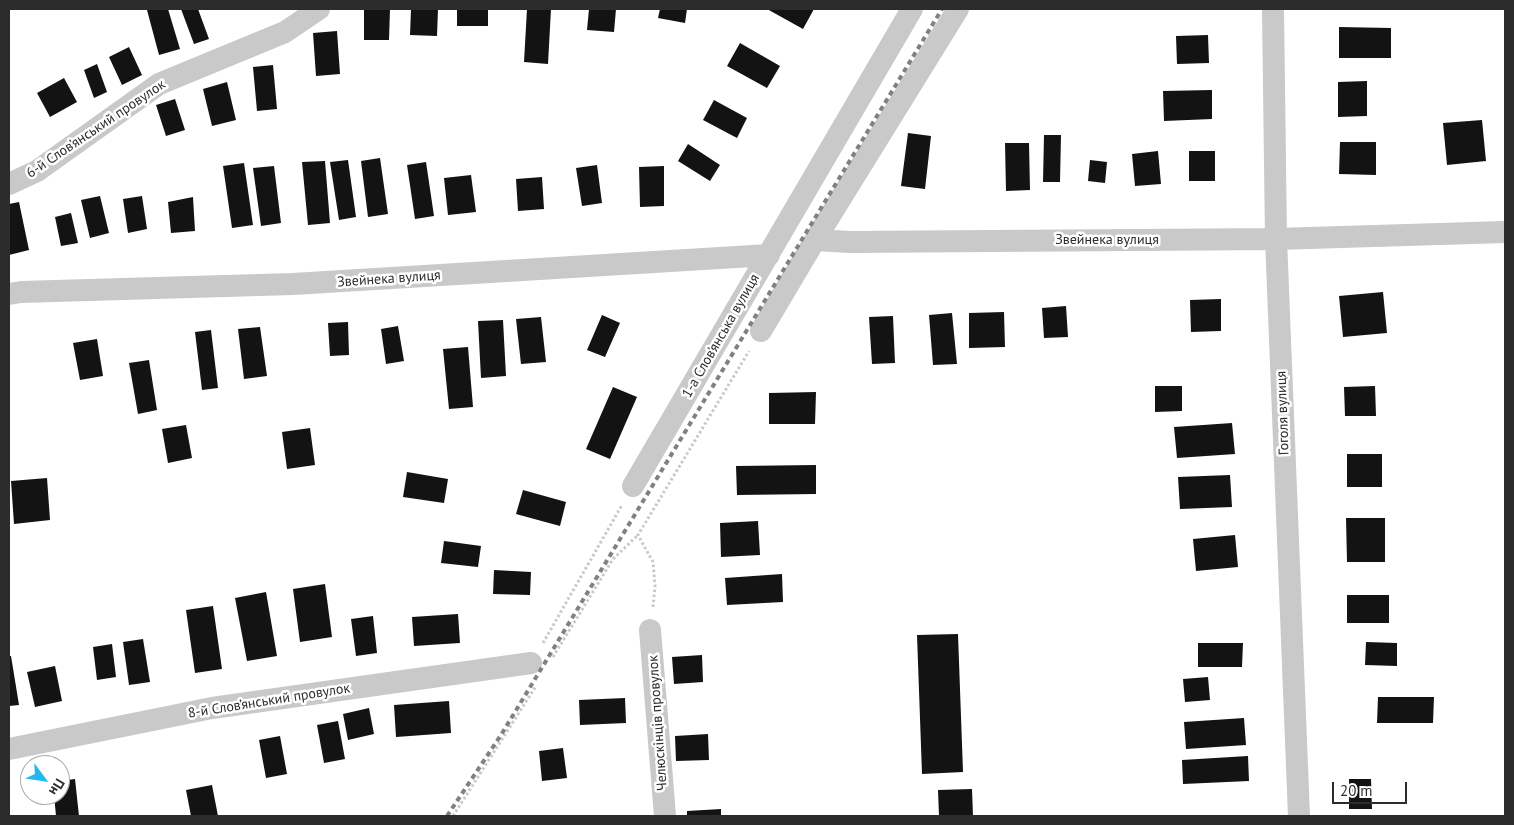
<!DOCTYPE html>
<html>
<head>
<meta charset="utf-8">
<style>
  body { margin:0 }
  #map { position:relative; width:1514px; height:825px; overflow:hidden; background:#fff; font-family:"PT Sans",sans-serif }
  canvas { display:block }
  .frame { position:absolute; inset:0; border:10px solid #2c2c2c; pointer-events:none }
  .north { position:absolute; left:20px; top:755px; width:50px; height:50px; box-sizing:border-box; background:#fff; border:1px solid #ababab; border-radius:50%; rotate:121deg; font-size:14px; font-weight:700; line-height:20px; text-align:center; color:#2c2c2c }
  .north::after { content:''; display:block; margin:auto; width:18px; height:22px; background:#25b8ec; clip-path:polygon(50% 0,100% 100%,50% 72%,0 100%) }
  .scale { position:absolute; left:1332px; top:782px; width:75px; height:22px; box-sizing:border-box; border:2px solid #2c2c2c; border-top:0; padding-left:6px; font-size:15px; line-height:18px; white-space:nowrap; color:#2c2c2c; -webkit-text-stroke:4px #fff; paint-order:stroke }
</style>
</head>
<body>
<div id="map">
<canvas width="1514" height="825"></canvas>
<div class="frame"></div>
<div class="north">Пн</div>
<div class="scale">20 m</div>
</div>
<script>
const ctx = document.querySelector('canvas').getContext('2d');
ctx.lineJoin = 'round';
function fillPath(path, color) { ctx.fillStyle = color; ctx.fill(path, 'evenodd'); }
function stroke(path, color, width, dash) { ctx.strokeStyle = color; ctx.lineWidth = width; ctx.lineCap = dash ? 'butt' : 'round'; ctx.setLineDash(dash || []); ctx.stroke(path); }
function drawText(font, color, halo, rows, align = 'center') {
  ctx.font = font + ' "PT Sans",sans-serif'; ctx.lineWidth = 5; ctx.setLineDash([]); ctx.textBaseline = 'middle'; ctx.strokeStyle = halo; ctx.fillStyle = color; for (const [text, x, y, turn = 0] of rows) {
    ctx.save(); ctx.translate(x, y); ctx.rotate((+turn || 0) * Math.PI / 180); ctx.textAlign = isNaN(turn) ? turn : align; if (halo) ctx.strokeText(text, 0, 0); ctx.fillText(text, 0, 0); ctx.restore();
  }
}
const building = new Path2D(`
  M152,9h16l12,40 -21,6 -12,-45z
  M181,9h17l11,30 -15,5z
  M364,9h26l-1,31h-25z
  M411,9h27l-1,27 -27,-1z
  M457,9h31v17h-31z
  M527,9h24l-3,55 -24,-2z
  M589,9h27l-2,23 -27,-2z
  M660,9h27l-2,14 -27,-5z
  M767,9h47l-11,20z
  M1339,27l52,1v30h-52z
  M337,31l3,43 -24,2 -3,-43z
  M1208,35l1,28 -32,1 -1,-28z
  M740,43l40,23 -13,22 -40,-22z
  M129,47l13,28 -20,10 -13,-28z
  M97,64l10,28 -13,6 -10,-28z
  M273,65l4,44 -20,2 -4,-44z
  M64,78l13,24 -27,15 -13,-24z
  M1367,81v35l-29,1v-35z
  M227,82l9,38 -24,6 -9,-37z
  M1212,90v29l-48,2 -1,-30z
  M175,99l10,31 -19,6 -10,-31z
  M714,100l33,18 -10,20 -34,-18z
  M1482,120l4,41 -39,4 -4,-42z
  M908,133l23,3 -6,53 -24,-3z
  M1044,135h17l-1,47h-17z
  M1340,142h36v33l-37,-1z
  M1005,143h24l1,47 -24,1z
  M688,144l32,21 -10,16 -32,-20z
  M1158,151l3,33 -26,2 -3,-32z
  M1189,151h26v30h-26z
  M380,158l8,56 -20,3 -7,-56z
  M348,160l8,57 -17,3 -9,-58z
  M1090,160l17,2 -2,21 -17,-2z
  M325,161l5,62 -22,2 -6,-63z
  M426,162l8,54 -19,3 -8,-54z
  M244,163l9,62 -21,3 -9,-62z
  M597,165l5,38 -20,3 -6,-38z
  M274,166l7,57 -20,3 -8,-58z
  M664,166v40l-24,1 -1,-40z
  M471,175l5,37 -28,3 -4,-37z
  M542,177l2,32 -26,2 -2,-32z
  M100,196l9,37 -19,5 -9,-38z
  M142,196l5,33 -19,4 -5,-34z
  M193,197l2,34 -24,2 -3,-31z
  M19,202l10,48 -20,5v-51z
  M71,213l7,30 -17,3 -6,-29z
  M1383,292l4,41 -44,4 -4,-41z
  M1221,299v32l-30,1 -1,-32z
  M1066,306l2,31 -24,1 -2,-30z
  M1004,312l1,35 -36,1v-35z
  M952,313l5,51 -24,1 -4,-50z
  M602,315l18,8 -15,34 -18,-7z
  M893,316l2,47 -23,1 -3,-47z
  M541,317l5,45 -25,2 -5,-45z
  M503,320l3,56 -25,2 -3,-57z
  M348,322l1,33 -19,1 -2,-33z
  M398,326l6,35 -18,3 -5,-35z
  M260,327l7,49 -23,3 -6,-50z
  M211,330l7,58 -16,2 -7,-58z
  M97,339l6,37 -23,4 -7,-37z
  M468,347l5,60 -24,2 -6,-60z
  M149,360l8,50 -19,4 -9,-51z
  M1155,386h27v25l-27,1z
  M1375,386l1,30h-31l-1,-29z
  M613,387l24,10 -27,62 -24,-10z
  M816,392l-1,32h-46v-31z
  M1232,423l3,31 -58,4 -3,-31z
  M186,425l6,33 -24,5 -6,-34z
  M310,428l5,37 -28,4 -5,-37z
  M1347,454h35v33h-35z
  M816,465v29l-79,1 -1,-29z
  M407,472l41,7 -4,24 -41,-6z
  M1230,475l2,32 -52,2 -2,-32z
  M47,478l3,42 -36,4 -3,-43z
  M523,490l43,12 -6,24 -44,-12z
  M1346,518h39v44h-38z
  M758,521l2,34 -39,2 -1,-34z
  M1235,535l3,32 -42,4 -3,-32z
  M444,541l37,5 -3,21 -37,-4z
  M494,570l37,2 -1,23 -37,-1z
  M782,574l1,28 -56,3 -2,-27z
  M325,584l7,53 -32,5 -7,-53z
  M266,592l11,64 -30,5 -12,-63z
  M1347,595h42v28h-42z
  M213,606l9,63 -27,4 -9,-63z
  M458,614l2,29 -46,3 -2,-29z
  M373,616l4,37 -21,3 -5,-37z
  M958,634l5,138 -41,2 -5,-139z
  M143,639l7,43 -21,3 -6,-43z
  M1366,642l31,1v23l-32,-1z
  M1198,643h45l-1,24h-44z
  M112,644l4,33 -19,3 -4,-33z
  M702,655l1,27 -29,2 -2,-27z
  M9,656h2l8,49 -10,1z
  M55,666l7,35 -27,6 -8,-35z
  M1208,677l2,23 -25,2 -2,-23z
  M1378,697h56l-1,26h-56z
  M625,698l1,25 -46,2 -1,-25z
  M449,701l2,32 -55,4 -2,-32z
  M369,708l5,26 -26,6 -5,-26z
  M1244,718l2,27 -60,4 -2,-27z
  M338,721l7,38 -21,4 -7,-38z
  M708,734l1,26 -33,1 -1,-25z
  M280,736l7,38 -21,4 -7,-38z
  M563,748l4,30 -25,3 -3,-30z
  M1248,756l1,25 -66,3 -1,-24z
  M75,779l4,37h-23l-2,-21h6v-14z
  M1349,779h22l1,30h-23z
  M212,785l6,31h-27l-5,-26z
  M972,789l1,27h-34l-1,-26z
  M721,809v7h-34v-5z`);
const path = new Path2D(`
  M653,607l2,-21 -2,-24 -15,-27 111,-184
  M543,643l79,-138
  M553,657l60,-98 25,-24
  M453,816l83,-130`);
const minor = new Path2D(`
  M1273,9l3,230 23,577
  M9,184l28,-13 122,-87 126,-52 34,-23
  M815,240l143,-231
  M9,294l12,-2 272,-8 476,-29
  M761,331l54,-91 35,2 426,-3 229,-7
  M633,486l279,-477
  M650,630l15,186
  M9,749l203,-41 319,-45`);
const rail = new Path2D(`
  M447,816l54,-81 441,-726`);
const streetNames = [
  ["6-й Слов’янський провулок",96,129,-34],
  ["Звейнека вулиця",1107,240],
  ["Звейнека вулиця",389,279,-4],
  ["1-а Слов’янська вулиця",721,336,-60],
  ["Гоголя вулиця",1283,413,-92],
  ["8-й Слов’янський провулок",269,701,-9],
  ["Челюскінців провулок",658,723,-94]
];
fillPath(building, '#131313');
stroke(path, '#c9c9c9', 3, [2.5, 2.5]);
stroke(minor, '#c9c9c9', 22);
stroke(rail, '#818181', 4, [5, 4]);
drawText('14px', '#2c2c2c', '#fff', streetNames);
</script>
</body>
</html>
